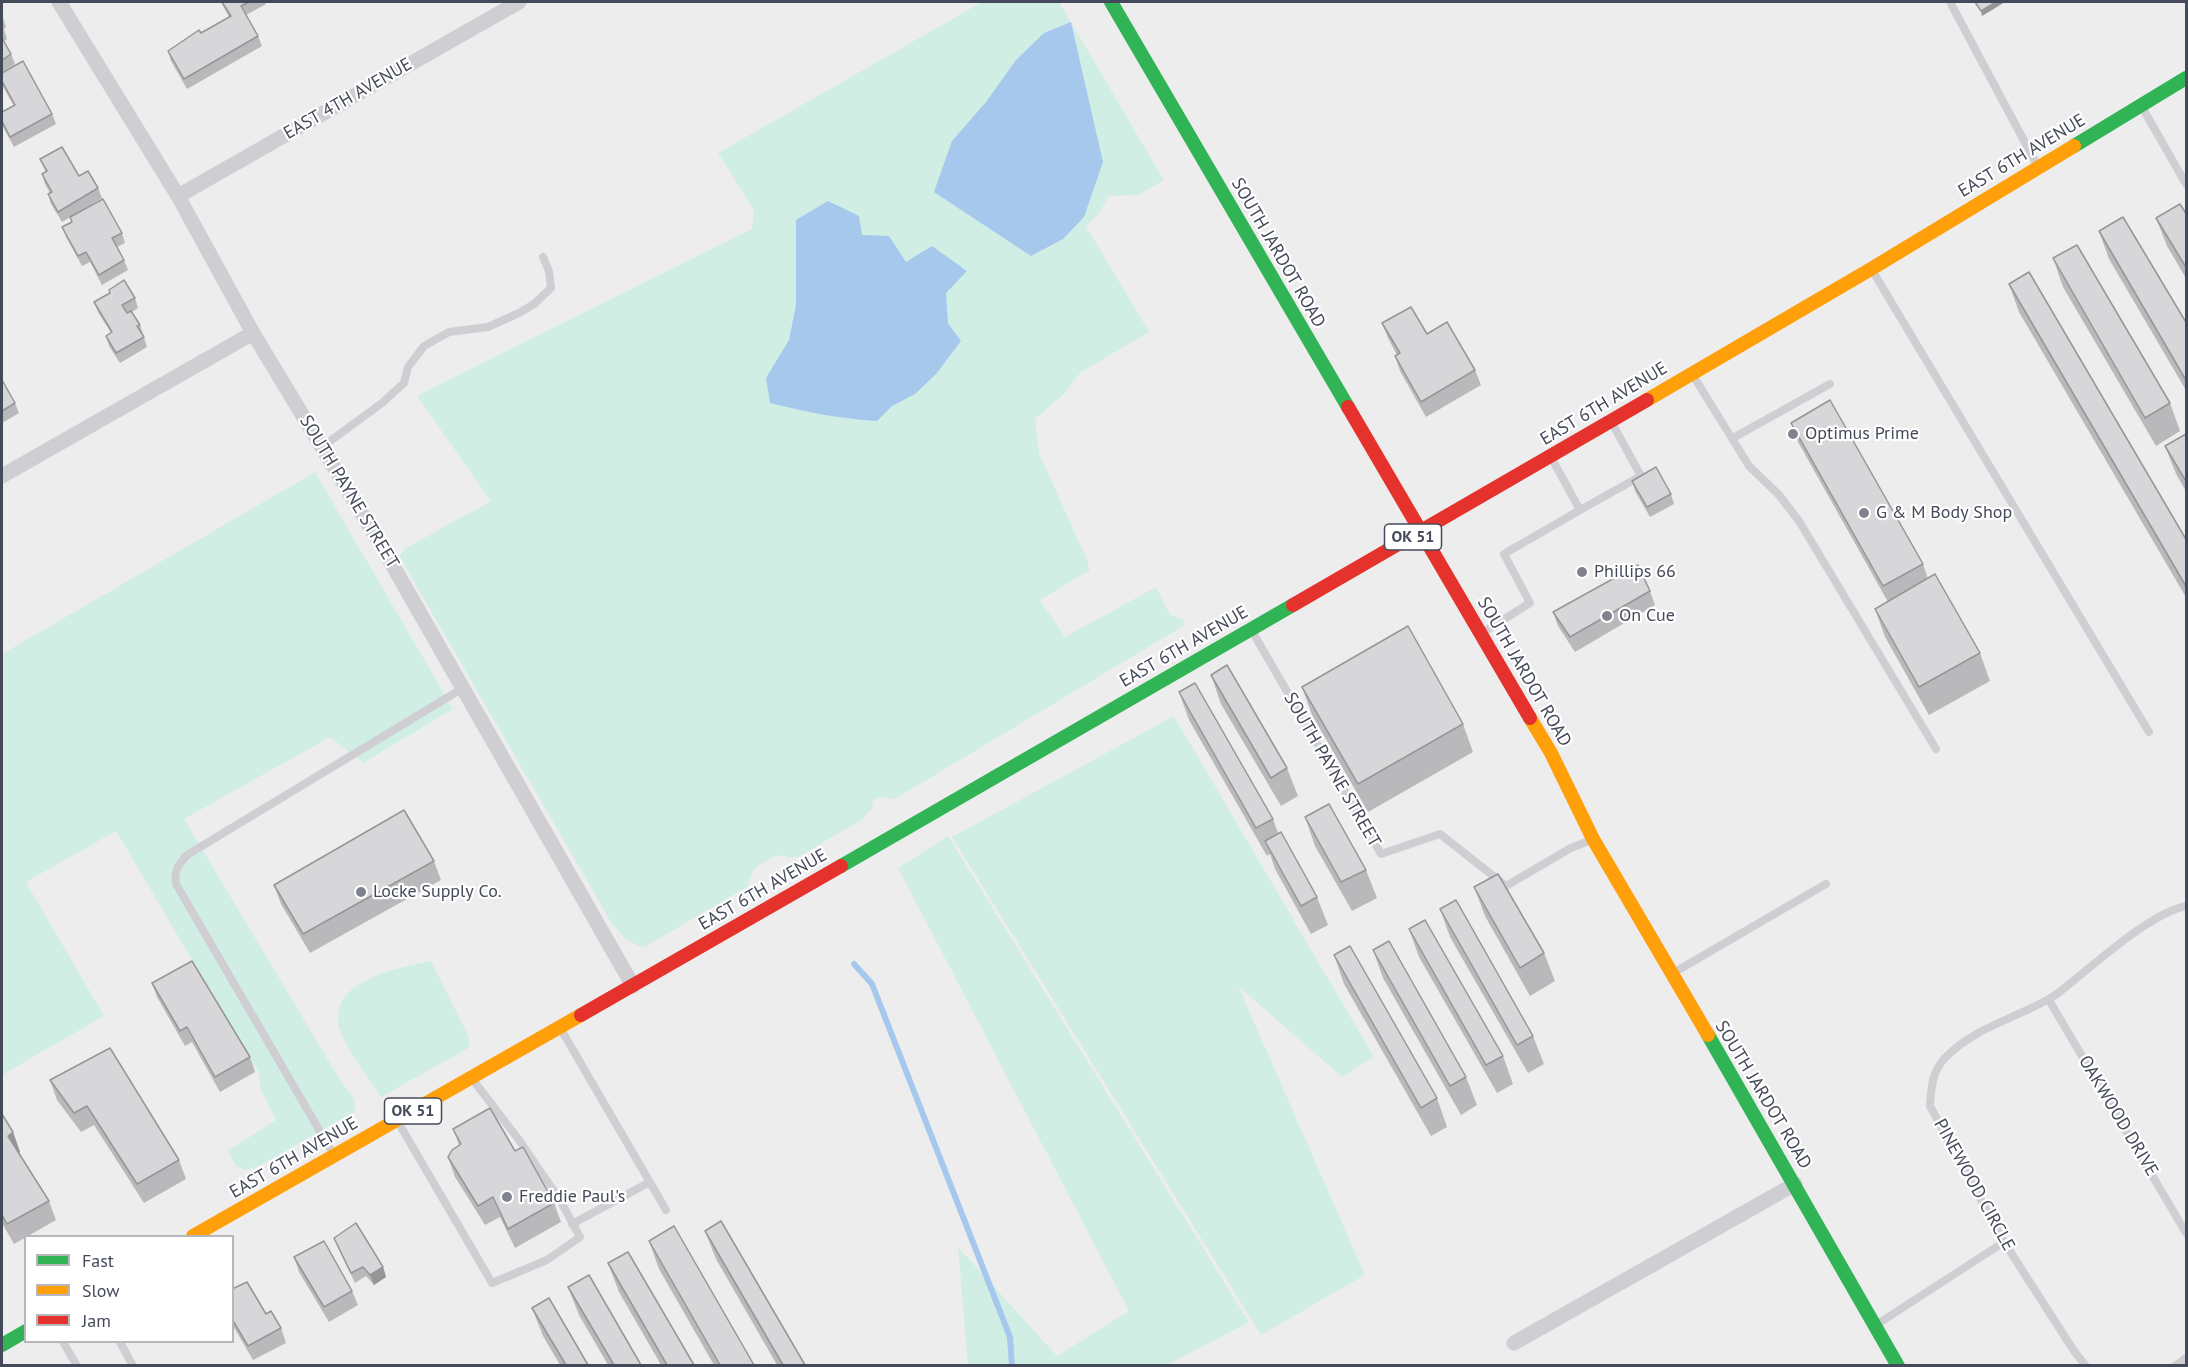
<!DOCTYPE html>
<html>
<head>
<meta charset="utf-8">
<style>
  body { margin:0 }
  #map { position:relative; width:2188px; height:1367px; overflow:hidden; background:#eeeded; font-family:"PT Sans",sans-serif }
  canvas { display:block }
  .frame { position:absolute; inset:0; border:3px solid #454a5a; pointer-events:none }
  .legend { position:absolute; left:24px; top:1235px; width:210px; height:108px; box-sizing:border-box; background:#fff; border:2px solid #b5b7bd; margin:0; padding:8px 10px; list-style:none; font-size:18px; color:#454a5a }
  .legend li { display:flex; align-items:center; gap:12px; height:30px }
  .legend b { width:30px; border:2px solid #b5b7bd }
</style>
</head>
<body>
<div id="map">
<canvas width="2188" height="1367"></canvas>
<div class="frame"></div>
<ul class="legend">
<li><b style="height:8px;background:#30b455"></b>Fast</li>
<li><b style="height:8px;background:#ff9f0a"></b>Slow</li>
<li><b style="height:8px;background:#e5322d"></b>Jam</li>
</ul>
</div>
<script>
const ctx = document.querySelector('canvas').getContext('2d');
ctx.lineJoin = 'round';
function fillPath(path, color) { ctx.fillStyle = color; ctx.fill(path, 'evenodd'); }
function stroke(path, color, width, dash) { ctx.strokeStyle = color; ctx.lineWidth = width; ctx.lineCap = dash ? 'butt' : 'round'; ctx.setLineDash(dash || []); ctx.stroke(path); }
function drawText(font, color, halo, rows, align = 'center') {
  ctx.font = font + ' "PT Sans",sans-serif'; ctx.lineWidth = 4.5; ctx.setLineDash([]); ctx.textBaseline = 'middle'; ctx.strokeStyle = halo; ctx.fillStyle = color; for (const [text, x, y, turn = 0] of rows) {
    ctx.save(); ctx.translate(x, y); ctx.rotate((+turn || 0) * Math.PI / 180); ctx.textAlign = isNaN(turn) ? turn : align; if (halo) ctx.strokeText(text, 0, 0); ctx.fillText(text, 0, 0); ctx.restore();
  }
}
const green = new Path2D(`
  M982,2h77l105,178 -26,15 -29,1 -12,20 -11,10 63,106 -69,41 -16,21 -29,25 4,34 48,107 3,10 -50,30 25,37 91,-50 14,28 13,4 2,6 -290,174 -13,-2 -9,3 -1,9 -12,12 -64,37 -20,-3 -22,14 -7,18 -104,61 -18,-9 -14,-17 -212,-366 7,-8 85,-47 -74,-105 335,-167 2,-19 -36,-57z
  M315,472l138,237 -90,54 -33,-26 -146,82 156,261 14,19 1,13 -96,54 -14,4 -9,-4 -8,-15 48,-31 -16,-32 -1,-15 -143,-242 -90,51 78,134 -102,59v-421z
  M1174,716l200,341 -32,20 -104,-91 127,289 -104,60 -309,-498z
  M948,836l301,486 -82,43h-199l-10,-118 99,109 72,-45 -231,-443z
  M431,961l37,74 2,12 -89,50c-10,-16 -37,-51 -41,-67 -14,-50 56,-61 91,-69z`);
const water = new Path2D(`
  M1071,22l32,140 -19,55 -21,22 -32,17 -97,-64 18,-51 34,-39 30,-42 28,-27z
  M828,201l31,15 3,19 27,1 17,26 26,-16 35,25 -21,22 2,30 13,18 -25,33 -21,20 -23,12 -15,15c-36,-2 -72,-9 -107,-18l-4,-25 23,-38 7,-35v-85z`);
const stream = new Path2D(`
  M854,964l18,20 138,353 2,29`);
const lane = new Path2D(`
  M1950,2l87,163
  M2142,107l44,77
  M1872,270l277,462
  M1694,377l55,89 30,29 20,26 137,228
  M1733,438l97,-54
  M322,447l60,-44 22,-20 4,-16 16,-21 25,-14 39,-5 31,-14 15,-9 17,-16 -2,-17 -6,-14
  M1580,510l61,-34 -28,-51
  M1252,631l129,223 59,-20 66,52 65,-38 20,-8
  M1482,633l48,-30 -26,-49 76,-44 -28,-51
  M1675,972l151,-88
  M2049,1000l137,233
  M562,1031l104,179
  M398,1122l94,161 55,-23 33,-23 -20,-37 -41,-60 -46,-60
  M332,1152l-156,-268c-2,-13 2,-19 11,-29l276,-167
  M572,1224l78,-42
  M1876,1325l128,-83
  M63,1342l14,24
  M120,1342l13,24
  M2086,1366l-12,-15 -70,-109 -74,-136c1,-17 2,-34 14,-47 28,-30 69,-40 103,-59 9,-4 17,-12 26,-19 29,-23 77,-67 113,-75
  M2175,1366l11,-8`);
const street = new Path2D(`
  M59,2l119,194 75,137 132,219 248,434
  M178,196l341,-194
  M2,476l251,-143
  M1514,1343l281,-159`);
const fast = new Path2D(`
  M1111,2l237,405
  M2074,146l112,-68
  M841,866l452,-261
  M1708,1035l190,331
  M2,1345l24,-14`);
const slow = new Path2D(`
  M1647,400l224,-131 203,-123
  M1530,718l21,35 42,86 115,196
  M193,1236l388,-221`);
const jam = new Path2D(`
  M1348,407l182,311
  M1293,605l354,-205
  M581,1015l260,-149`);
const wall = new Path2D(`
  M221,2h44l1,2 -20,11 12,21 4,10 -75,43 -16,-28 -3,-10 33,-18 28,-16z
  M2,15l4,12 -2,2 3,10 -3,2 7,13 4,10 -13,8z
  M2,73l50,41 4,10 -42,23 -12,-22v-13l12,-6 -12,-21z
  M40,159l39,17 19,12 4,10 -40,24 -11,-18 -3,-10 2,-1 -5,-9 -3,-10 4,-2z
  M2187,215v65l-20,-34 -11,-28z
  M70,217l52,16 3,10 -8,4 7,13 4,10 -26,15 -12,-23 -8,4 -16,-29 -4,-10 10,-5z
  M2099,231l88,93v68l-78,-133z
  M2053,258l117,145 10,28 -24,15 -93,-159z
  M2009,284l178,257v58l-168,-287z
  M109,290l26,8 3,10 -6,4 8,13 7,22 -27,16 -11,-17 -3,-10 5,-3 -13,-21 -4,-10 16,-9z
  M1382,323l45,11 48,36 6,15 -55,32 -26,-46 -5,-15 2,-1 -9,-17z
  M2,380l13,23 4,10 -17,10z
  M1791,423l132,141 5,15 52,74 10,28 -61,34 -44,-78 -10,-28 13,-7 -90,-160z
  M2187,435v58l-11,-19 -11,-28z
  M1632,481l39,13 3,10 -24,13 -15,-26z
  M1650,591l5,14 -80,47 -17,-26 -5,-14z
  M1211,675l76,93 11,28 -17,10 -60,-102z
  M1302,687l161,37 10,28 -105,60 -56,-97z
  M1179,692l94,127 5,14 39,64 11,28 -17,9 -36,-65 -5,-15 -3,2 -78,-136z
  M1305,817l61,53 11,28 -25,13 -37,-65z
  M434,861l7,19 -131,73 -29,-49 -7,-19z
  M1474,887l70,66 11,28 -25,15 -45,-80z
  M1440,909l93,127 11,28 -16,9 -78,-136z
  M1409,929l94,127 10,28 -16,9 -78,-136z
  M1373,950l93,127 11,28 -16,10 -78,-137z
  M1334,955l103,143 10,29 -16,9 -87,-152z
  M152,983l98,74 5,15 -35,20 -28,-50 -7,4 -28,-49z
  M50,1080l129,80 7,19 -42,24 -50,-78 -13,7 -24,-32z
  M2,1114l11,18 7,20 -1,1 30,48 7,19 -42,24 -12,-21z
  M453,1129l62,22 39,52 7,19 -46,26 -15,-31 -15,8 -30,-48 -7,-20 11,-12z
  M705,1231l100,134h-28l-61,-106z
  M334,1238l49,29 3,10 -12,8 -8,-9 -11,7 -17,-35z
  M649,1241l105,124h-40l-55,-96z
  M294,1257l58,34 6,14 -29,17 -30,-50z
  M608,1263l86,102h-33l-42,-73z
  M568,1287l73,78h-33l-29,-50z
  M232,1289l34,25 15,14 5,15 -33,17 -21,-36z
  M532,1308l56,57h-28l-17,-29z`);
const shadedWall = new Path2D(`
  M1996,2h9l-23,14 -1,-5z
  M13,1132l7,20 -4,3 -8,-19z
  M383,1267l3,10 -12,8 -4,-10z`);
const building = new Path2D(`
  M222,2h27l-8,4 17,30 -74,43 -16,-28 31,-21 2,3 30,-17z
  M1975,2h21l-15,9z
  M2,38l9,16 -9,6z
  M23,61l29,53 -42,23 -8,-16v-9l13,-7 -13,-24v-8z
  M62,147l17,29 9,-5 10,17 -40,24 -10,-18 4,-2 -10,-18 5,-3 -7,-12z
  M103,199l19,34 -10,5 12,22 -25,15 -13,-23 -8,4 -16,-29 10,-5 -2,-5z
  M2180,204l7,11v54l-31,-51z
  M2123,217l64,107v58l-88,-151z
  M2077,245l93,158 -25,15 -92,-160z
  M2029,272l158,269v47l-178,-304z
  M124,280l11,18 -13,7 5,8 4,-2 9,14 -3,1 7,11 -28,16 -10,-17 6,-4 -18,-30 16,-9 -1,-3z
  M1411,307l16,27 20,-12 28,48 -54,32 -26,-46 5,-3 -18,-30z
  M2,380l13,23 -13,8z
  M1830,400l93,164 -40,22 -92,-163z
  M2186,434l1,1v48l-22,-37z
  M1656,467l15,27 -24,13 -15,-26z
  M1638,565l12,26 -80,46 -17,-25z
  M1935,574l45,79 -61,34 -44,-78z
  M1408,626l55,98 -105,60 -56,-97z
  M1227,665l60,103 -16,10 -60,-103z
  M1195,683l78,136 -17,9 -77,-136z
  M1329,804l37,66 -25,12 -36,-65z
  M404,810l30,51 -131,73 -29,-49z
  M1281,832l36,65 -16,9 -36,-65z
  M1498,874l46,79 -24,15 -46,-81z
  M1456,900l77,136 -16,9 -77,-136z
  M1425,920l78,136 -17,9 -77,-136z
  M1389,941l77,136 -16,9 -77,-136z
  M1350,946l87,152 -16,10 -87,-153z
  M192,961l58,96 -35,20 -28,-50 -7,4 -28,-48z
  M110,1048l69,112 -42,24 -50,-78 -13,7 -24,-33z
  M490,1108l25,43 8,-4 31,56 -46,26 -15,-32 -15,9 -30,-49 4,-7 9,-6 -8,-15z
  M2,1114l11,18 -5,4 41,65 -42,23 -5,-9z
  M721,1221l84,144h-22l-78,-134z
  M356,1223l27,44 -13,8 -7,-8 -12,6 -17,-35z
  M674,1226l80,139h-34l-71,-124z
  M324,1241l28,50 -28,16 -30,-50z
  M628,1252l66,113h-27l-59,-102z
  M589,1275l52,90h-27l-46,-78z
  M247,1282l19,32 5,-3 10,17 -33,18 -16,-27v-30z
  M549,1298l39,67h-22l-34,-57z`);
const markers = [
  [1793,434,6,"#80838d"],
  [1864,513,6,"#80838d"],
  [1582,572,6,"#80838d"],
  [1607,616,6,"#80838d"],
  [361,892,6,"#80838d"],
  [507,1197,6,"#80838d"]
];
const shields = [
  [1413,537,57],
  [413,1111,57]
];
const shieldNames = [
  ["OK 51",1413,537],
  ["OK 51",413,1111]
];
const streetNames = [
  ["EAST 4TH AVENUE",348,99,-30],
  ["EAST 6TH AVENUE",2022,156,-31],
  ["SOUTH JARDOT ROAD",1278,253,60],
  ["EAST 6TH AVENUE",1604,404,-31],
  ["SOUTH PAYNE STREET",349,492,59],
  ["EAST 6TH AVENUE",1184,647,-30],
  ["SOUTH JARDOT ROAD",1524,672,60],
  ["SOUTH PAYNE STREET",1332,770,60],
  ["EAST 6TH AVENUE",763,890,-30],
  ["SOUTH JARDOT ROAD",1763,1095,59],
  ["OAKWOOD DRIVE",2118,1116,59],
  ["EAST 6TH AVENUE",294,1158,-30],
  ["PINEWOOD CIRCLE",1974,1185,61]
];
const poiNames = [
  ["Optimus Prime",1805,434],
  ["G & M Body Shop",1876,513],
  ["Phillips 66",1594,572],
  ["On Cue",1619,616],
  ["Locke Supply Co.",373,892],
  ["Freddie Paul's",519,1197]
];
fillPath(green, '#d1eee5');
fillPath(water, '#a5c8ec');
stroke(stream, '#a5c8ec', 6);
stroke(lane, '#cfcfd3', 8);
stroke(street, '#cfcfd3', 15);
stroke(fast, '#30b455', 14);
stroke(slow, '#ff9f0a', 14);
stroke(jam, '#e5322d', 14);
fillPath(wall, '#b9b8bb');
fillPath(shadedWall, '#969698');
fillPath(building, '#d7d6d9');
stroke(building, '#969698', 1.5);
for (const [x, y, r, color] of markers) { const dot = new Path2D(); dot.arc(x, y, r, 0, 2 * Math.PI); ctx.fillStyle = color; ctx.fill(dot); stroke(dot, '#fff', 2); }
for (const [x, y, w] of shields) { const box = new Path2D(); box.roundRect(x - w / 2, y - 13, w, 26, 4.5); ctx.fillStyle = '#fff'; ctx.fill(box); stroke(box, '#454a5a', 1.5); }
drawText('bold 16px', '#454a5a', null, shieldNames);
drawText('18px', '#454a5a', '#fff', streetNames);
drawText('18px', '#454a5a', '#fff', poiNames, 'left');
</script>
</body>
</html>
